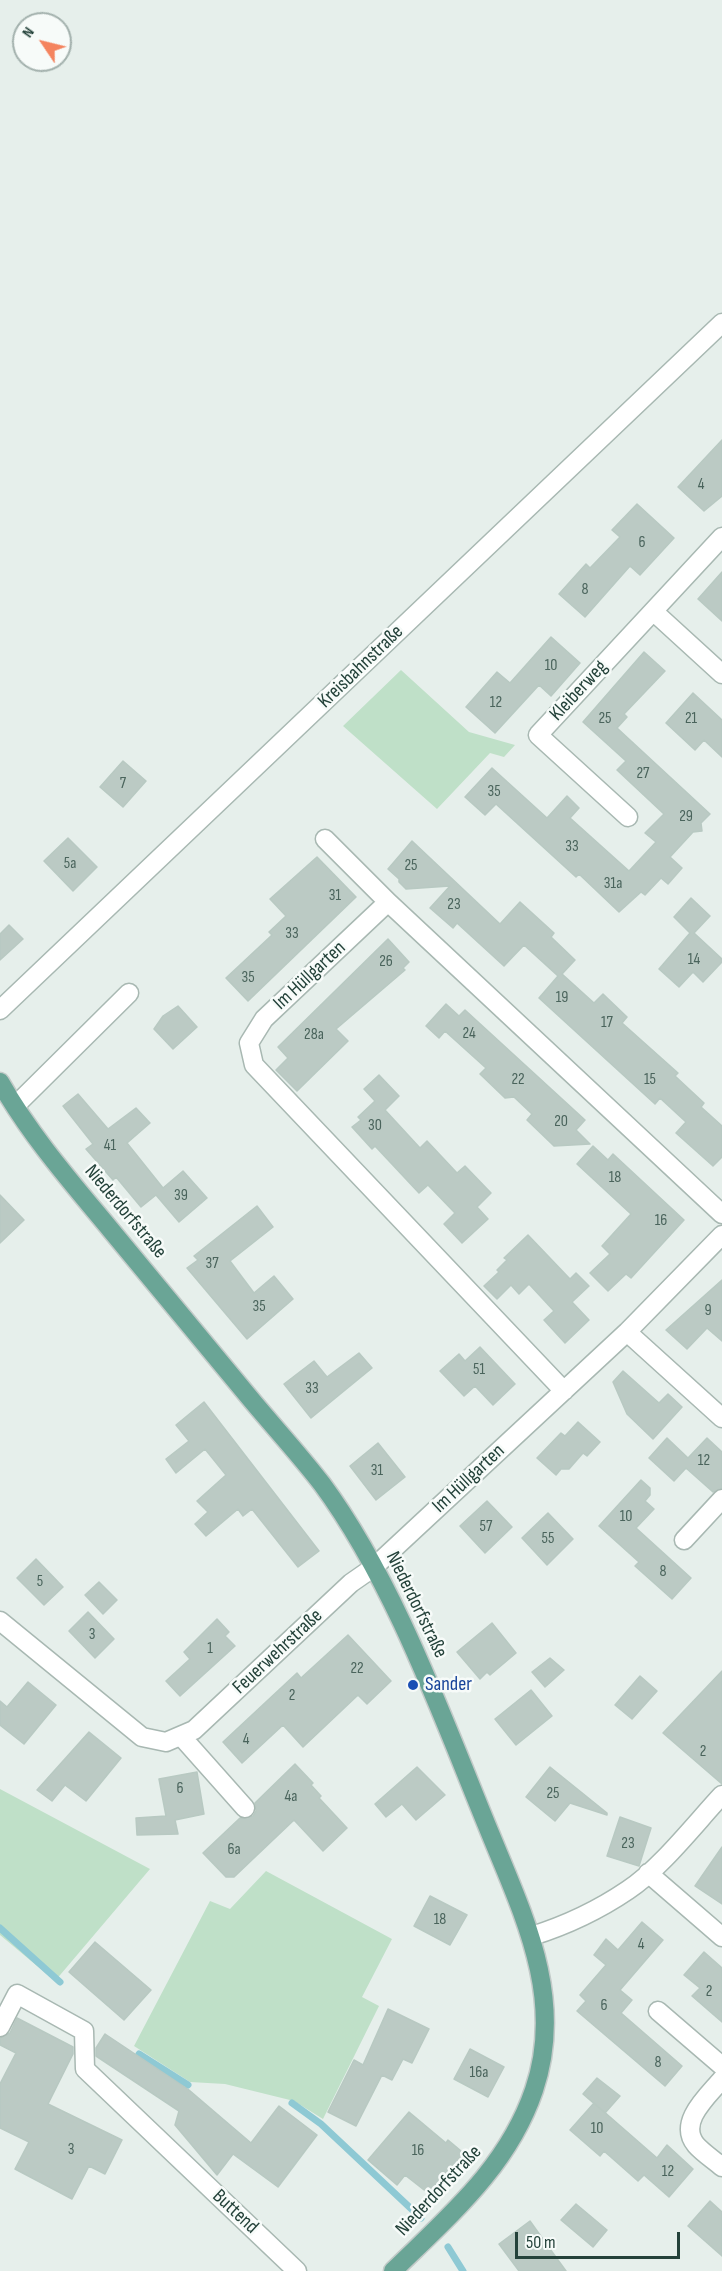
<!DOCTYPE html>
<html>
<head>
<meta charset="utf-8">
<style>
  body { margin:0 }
  #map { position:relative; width:722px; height:2271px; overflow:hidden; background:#e6efeb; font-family:"Sofia Sans Condensed",sans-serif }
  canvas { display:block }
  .north { position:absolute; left:12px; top:12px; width:60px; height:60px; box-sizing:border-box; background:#f7fbf9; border:2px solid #a3b1ad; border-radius:50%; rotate:305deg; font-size:16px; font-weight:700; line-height:24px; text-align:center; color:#24423a }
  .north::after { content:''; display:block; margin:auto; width:21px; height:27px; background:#f4845f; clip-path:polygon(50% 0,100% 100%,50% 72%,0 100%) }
  .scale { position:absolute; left:515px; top:2232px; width:165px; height:27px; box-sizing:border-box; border:3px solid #24423a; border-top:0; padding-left:8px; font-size:18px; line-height:21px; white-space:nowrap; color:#24423a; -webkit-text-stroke:4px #f7fbf9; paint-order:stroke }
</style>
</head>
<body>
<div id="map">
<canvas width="722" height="2271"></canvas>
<div class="north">N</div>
<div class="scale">50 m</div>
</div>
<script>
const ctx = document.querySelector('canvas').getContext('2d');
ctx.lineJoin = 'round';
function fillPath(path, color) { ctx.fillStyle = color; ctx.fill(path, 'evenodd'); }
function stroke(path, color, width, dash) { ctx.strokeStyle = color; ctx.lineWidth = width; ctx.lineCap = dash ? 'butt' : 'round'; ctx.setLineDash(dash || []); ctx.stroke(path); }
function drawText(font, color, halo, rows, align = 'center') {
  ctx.font = font + ' "Sofia Sans Condensed",sans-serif'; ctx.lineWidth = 5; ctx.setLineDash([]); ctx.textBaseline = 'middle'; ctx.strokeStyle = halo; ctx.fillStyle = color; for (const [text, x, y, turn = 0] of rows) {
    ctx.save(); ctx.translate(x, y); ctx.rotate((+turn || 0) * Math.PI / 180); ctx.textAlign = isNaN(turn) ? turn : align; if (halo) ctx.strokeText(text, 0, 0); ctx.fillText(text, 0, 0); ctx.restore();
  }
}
const green = new Path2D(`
  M401,670l68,62 46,13 -11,12 -14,-4 -53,56 -94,-83z
  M0,1789l150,80 -95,112 -55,-46z
  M266,1871l126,68 -30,58 17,9 -56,113 -29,-18 -69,-17 -35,-2 -56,-36 76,-145 20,8z`);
const stream = new Path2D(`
  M0,1928l60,54
  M139,2054l49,31
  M292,2103l29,21 100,94
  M448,2247l15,24`);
const building = new Path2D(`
  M722,440v56l-18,15 -26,-24z
  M637,504l37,34 -34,37 -10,-9 -45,51 -26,-23 27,-30 4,4 30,-31 -8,-7z
  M722,572v49l-24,-22z
  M551,637l29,26 -29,33 -12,-11 -44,48 -29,-26 31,-35 13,11z
  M644,652l21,19 -41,43 3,3 -10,11 93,86 -9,9 1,8 -9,1 -23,25 12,11 -14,16 -7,-6 -16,17 -4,-3 -22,20 -40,-38 -3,3 -80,-73 -11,11 -20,-18 27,-29 55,50 20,-22 12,12 -9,10 59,53 27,-29 -11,-9 19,-19 -47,-44 9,-9 -43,-39z
  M693,693l29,27v37l-18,-17 -9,10 -29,-27z
  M123,761l23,20 -23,26 -23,-20z
  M68,838l29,29 -24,24 -29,-30z
  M412,841l88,83 20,-22 34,31 -3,4 24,23 -13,14 32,29 9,-9 24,23 -5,6 56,50 -3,3 29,27 -3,4 21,19v31l-9,9 -37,-33 10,-11 -26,-24 -5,6 -116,-106 19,-22 -34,-31 -20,21 -47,-43 -4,5 -23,-20 20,-22 -44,3 -7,-7v-3l-11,-10z
  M317,857l39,40 -108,104 -22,-23 46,-43 -3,-3 17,-16 -16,-17z
  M691,898l19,18 -16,17 28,26v3l-19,20 -10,-10 -14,15 -20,-18 31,-36 -16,-16z
  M9,925l14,14 -23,21v-26z
  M388,939l21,23 -6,6 2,2 -69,59 12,12 -51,50 -21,-21 12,-12 -10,-11z
  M446,1004l13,12 6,-6 120,110 -9,10 14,14 -36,2 -27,-26 5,-6 -18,-17 -9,1 -25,-24 6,-6 -41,-37 -6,7 -13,-12z
  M178,1006l19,21 -24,22 -19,-20 9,-13z
  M379,1075l20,21 -14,14 35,38 7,-7 30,32 8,-7 26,27 -14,14 11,12 -26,24 -18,-19 11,-11 -27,-28 -9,8 -44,-47 -3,3 -20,-22 9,-7 -3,-3 17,-16 -11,-12z
  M78,1094l30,35 28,-21 14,15 -23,20 36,45 20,-17 24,27 -28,24 -23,-27 -15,12 -25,-30 -3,3 -27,-31 7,-5 -30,-38z
  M593,1146l15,14 5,-6 71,66 -53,58 -5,-4 -18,17 -18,-18 20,-19 -8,-8 29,-32 -54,-50z
  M0,1195l24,25 -24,23z
  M257,1206l16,21 -43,34 24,32 20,-17 19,23 -46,40 -60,-71 11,-8 -4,-4z
  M528,1235l42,44 6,-6 13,13 -17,16 17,18 -24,23 -21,-23 10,-9 -25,-27 -10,10 -8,-9 -14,14 -13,-13 15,-14 -2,-2 10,-10 -3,-2z
  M722,1280v61l-15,-13 -20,21 -21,-19z
  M480,1347l35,37 -22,21 -18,-19 -11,10 -24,-25 19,-17 6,7z
  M359,1353l13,15 -61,50 -27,-34 30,-23 13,16z
  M623,1371l36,32 9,-9 14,13 -29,32 -26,-25 -14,-32z
  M204,1402l115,149 -21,16 -46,-58 -9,7 -5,-7 -32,27 -11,-12 13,-12 -11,-11 29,-26 -21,-26 -29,24 -10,-14 23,-18 -13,-16z
  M578,1422l22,20 -13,14 -4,-3 -14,16h-8l-5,6 -19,-17 24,-25 4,3z
  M667,1438l21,20 19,-20 15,14v36l-9,4 -27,-24 -12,13 -25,-23z
  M378,1443l27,34 -29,23 -26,-34z
  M641,1480l9,8v7l-5,6 9,8 -18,19 55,50 -19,21 -37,-33 4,-4 -40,-36z
  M487,1501l25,26 -27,26 -25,-27z
  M548,1513l25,26 -26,26 -25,-27z
  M36,1559l27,28 -19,18 -27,-27z
  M99,1582l18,18 -14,14 -18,-19z
  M88,1612l26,27 -19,19 -26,-27z
  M217,1619l12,13 -4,4 10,10 -55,50 -14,-15 24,-22 -6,-7z
  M492,1623l24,30 -26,22 -3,-3 -7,7 -23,-27z
  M348,1635l43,46 -24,23 -9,-9 -55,52 -20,-22 -41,38 -19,-21 74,-69 4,5z
  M550,1658l14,12 -19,17 -13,-15z
  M722,1671v113l-59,-51z
  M640,1676l17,15 -25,28 -17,-14z
  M28,1682l28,23 -32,39 -24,-19v-24l7,6z
  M531,1690l21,26 -36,29 -21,-26z
  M89,1732l32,26 -35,43 -21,-16 -13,16 -15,-11z
  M295,1764l18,19 -2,2 10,11 -2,2 28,30 -24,23 -29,-31 -60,57h-8l-23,-24 37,-35 13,-2 3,-5 -1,-8z
  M417,1767l28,28 -29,25 -14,-16 -16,13 -11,-13z
  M550,1767l57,46v2l-37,-12 -15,18 -29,-24z
  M197,1772l7,42 -29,6 3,14 -41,1 -1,-17 30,-2 -7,-37z
  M620,1817l31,11 -12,38 -32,-10z
  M722,1847v57l-27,-18z
  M430,1896l37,19 -17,30 -36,-19z
  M642,1922l21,18 -43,50 12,10 -11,13 61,53 -17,20 -88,-75 9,-10 -6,-6 26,-30 -12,-10 12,-16 12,11z
  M95,1942l56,48 -27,30 -55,-48z
  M704,1952l18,16v54l-30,-26 8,-8 -16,-13z
  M388,2009l41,20 -17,34 -9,-4 -11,21 -10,-5 -26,51 -28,-14 26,-52 9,5z
  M17,2018l56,29v7l-25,50 74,36 -17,34 -16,-8 -17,33 -57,-30 14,-27 -29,-14v-44l16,-31 -16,-8v-7l10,-5z
  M105,2034l84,56 62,53 28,-37 38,29 -39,52 -45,-33 -16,21 -42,-50 4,-14 -83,-55v-8z
  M470,2049l34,18 -16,30 -34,-18z
  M597,2078l23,18 -15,17 -22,-19z
  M594,2103l63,55 10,-13 26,24 -24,28 -25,-22 -6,6 -34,-30 -4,5 -30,-26z
  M409,2112l37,31 2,-3 19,16 -34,41 -28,-22 -8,10 -29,-25z
  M710,2201l12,11v44l-34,-30z
  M576,2204l31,26 -14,17 -32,-27z
  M530,2221l20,28 16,22h-47l-20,-27z`);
const minor = new Path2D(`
  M653,611l69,63
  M628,817l-90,-82 184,-198
  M325,839l63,63
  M0,1010l722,-687
  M15,1106l114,-113
  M627,1332l95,86
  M564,1391l-310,-326 -5,-22 15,-24 124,-117 334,312
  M684,1540l38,-41
  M0,1621l142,116 24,5 28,-12 157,-147 23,-16 253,-235 95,-97
  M181,1736l64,72
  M648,1873l74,64
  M532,1936c32,-10 68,-27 96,-46 32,-21 67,-66 94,-95
  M658,2011l64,55
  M0,2027l17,-33 67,37 1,38 212,202
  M722,2079c-14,17 -45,43 -26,66 7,8 18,15 26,22`);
const major = new Path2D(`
  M0,1082c30,53 71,100 110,147 46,56 93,112 139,168 24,29 50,57 73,87 73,99 121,235 168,349 34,83 75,166 44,257 -26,77 -85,126 -141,181`);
const markers = [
  [413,1685,6,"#1a4fb4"]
];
const numberNames = [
  ["4",701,485],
  ["6",642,543],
  ["8",585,590],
  ["10",551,666],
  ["12",496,703],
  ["25",605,719],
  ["21",691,719],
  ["27",643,774],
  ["7",123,784],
  ["35",494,792],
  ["29",686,817],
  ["33",572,847],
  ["5a",70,864],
  ["25",411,866],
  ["31a",613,884],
  ["31",335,896],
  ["23",454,905],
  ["33",292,934],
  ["14",694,960],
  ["26",386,962],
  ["35",248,978],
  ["19",562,998],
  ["17",607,1023],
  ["24",469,1034],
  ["28a",314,1035],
  ["22",518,1080],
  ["15",650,1080],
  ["20",561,1122],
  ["30",375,1126],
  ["41",110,1146],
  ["18",615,1178],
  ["39",181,1196],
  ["16",661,1221],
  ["37",212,1264],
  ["35",259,1307],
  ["9",708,1311],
  ["51",479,1370],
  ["33",312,1389],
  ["12",704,1461],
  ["31",377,1471],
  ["10",626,1517],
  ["57",486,1527],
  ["55",548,1539],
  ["8",663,1572],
  ["5",40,1582],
  ["3",92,1635],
  ["1",210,1649],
  ["22",357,1669],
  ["2",292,1696],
  ["4",246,1740],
  ["2",703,1752],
  ["6",180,1789],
  ["25",553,1794],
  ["4a",291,1797],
  ["23",628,1844],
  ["6a",234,1850],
  ["18",440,1920],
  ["4",641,1945],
  ["2",709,1992],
  ["6",604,2006],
  ["8",658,2063],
  ["16a",479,2073],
  ["10",597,2129],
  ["3",71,2150],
  ["16",418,2151],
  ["12",668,2172]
];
const streetNames = [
  ["Kreisbahnstraße",361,667,-44],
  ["Kleiberweg",579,691,-47],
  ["Im Hüllgarten",310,976,-43],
  ["Niederdorfstraße",125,1212,50],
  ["Im Hüllgarten",469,1479,-43],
  ["Niederdorfstraße",416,1605,64],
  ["Feuerwehrstraße",278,1652,-43],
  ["Niederdorfstraße",439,2191,-47],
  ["Buttend",235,2212,43]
];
const transitNames = [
  ["Sander",425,1685]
];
fillPath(green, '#bfe0c8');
stroke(stream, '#8ec9d4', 7);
fillPath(building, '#bbcac4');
stroke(building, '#b8c9c2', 1.5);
stroke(minor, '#a8b8b2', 21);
stroke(major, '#c2cac8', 21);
stroke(minor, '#fff', 18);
stroke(major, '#6aa596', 18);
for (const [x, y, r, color] of markers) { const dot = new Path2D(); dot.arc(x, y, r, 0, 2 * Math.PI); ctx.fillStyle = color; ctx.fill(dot); stroke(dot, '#f7fbf9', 2); }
drawText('16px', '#4a645c', null, numberNames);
drawText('20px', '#24423a', '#f7fbf9', streetNames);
drawText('20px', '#164399', '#f7fbf9', transitNames, 'left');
</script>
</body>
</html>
